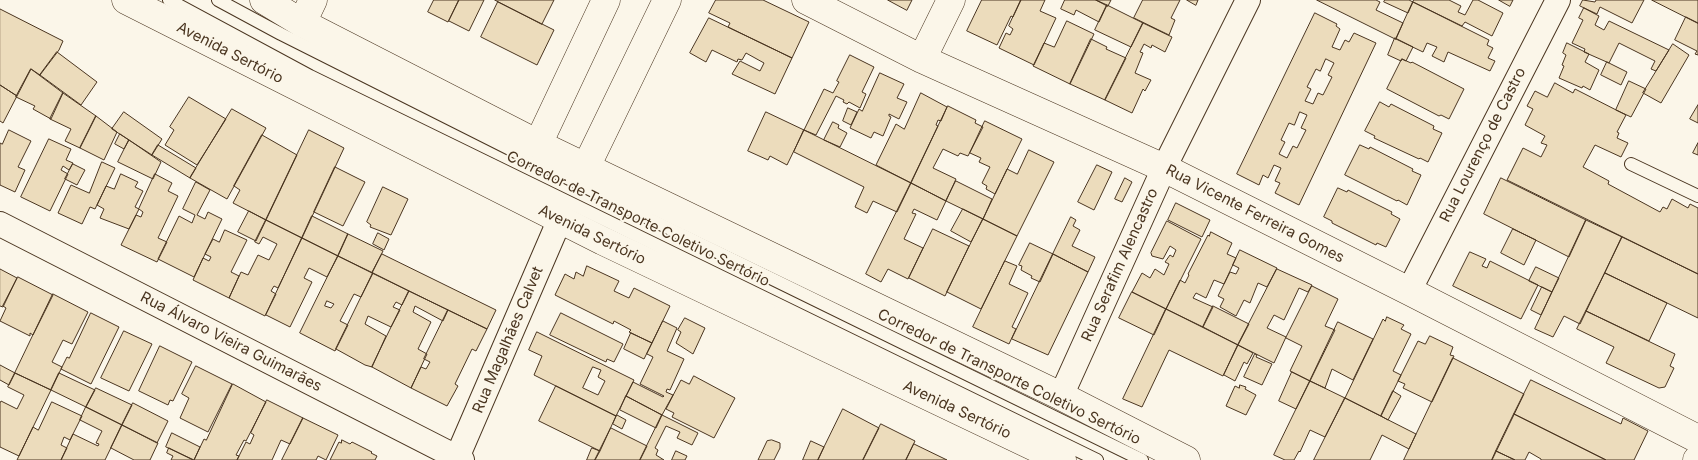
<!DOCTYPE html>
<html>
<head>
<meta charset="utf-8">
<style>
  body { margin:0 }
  canvas { display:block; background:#fbf6e9 }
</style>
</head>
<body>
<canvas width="1698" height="460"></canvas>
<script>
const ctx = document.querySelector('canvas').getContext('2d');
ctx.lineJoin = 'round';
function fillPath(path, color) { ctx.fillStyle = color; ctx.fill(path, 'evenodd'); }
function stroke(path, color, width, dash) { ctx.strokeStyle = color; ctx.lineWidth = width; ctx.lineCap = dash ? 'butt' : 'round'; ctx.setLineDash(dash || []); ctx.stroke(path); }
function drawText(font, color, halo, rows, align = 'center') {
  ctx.font = font + ' Inter,sans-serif'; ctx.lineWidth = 4; ctx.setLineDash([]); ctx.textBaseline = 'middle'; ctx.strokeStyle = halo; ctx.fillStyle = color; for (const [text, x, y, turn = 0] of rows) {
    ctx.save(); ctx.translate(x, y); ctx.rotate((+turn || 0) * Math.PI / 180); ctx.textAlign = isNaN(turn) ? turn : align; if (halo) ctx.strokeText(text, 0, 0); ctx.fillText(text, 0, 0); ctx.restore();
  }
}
const building = new Path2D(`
  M434,0h25l-11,22 -20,-10z
  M459,0h25l-15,31 -20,-10z
  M495,0h59l-12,24z
  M716,0h47l46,22 -17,36 -64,-31 2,-4 -21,-10z
  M888,0h24l-5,10z
  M982,0h39l-8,17 -2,-1 -14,29 -30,-14z
  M1021,0h24l-5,11 16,7 -22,47 -35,-17 7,-15 4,2 3,-6 -4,-3z
  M1065,0h31l11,5 -8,17 -23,-12 -2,5 -13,-6z
  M1096,0h15l-3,6z
  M1143,0h37l-9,18 4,2 -6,15 -35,-17z
  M1187,0h11l-2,5z
  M1317,0h59l4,2 -4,8 27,13 -7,16z
  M1385,0h24l4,2 -5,11 -24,-11z
  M1414,0h35l12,6 -3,6 7,3 8,-15h5l25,13 -11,23 -27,-14 -3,4 -49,-24z
  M1499,0h14l-3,6z
  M1583,0l12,2 1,-2h48l-12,23 -32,-16 -3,7 -17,-8z
  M1652,0h46v23z
  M498,2l56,28 -17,35 -56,-28z
  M1413,2l76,38 -2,5 6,3 -5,10 7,3 -5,10 -42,-19 -4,10 -12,-6 5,-9 -10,-4 -4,9 -27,-13z
  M1107,5l36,18 -12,24 -36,-17z
  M1584,8l15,8 -4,9 9,5 5,-9 60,29 -13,21 -5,-2 4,-8 -36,-18 -10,20 -25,-11 1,-3 -13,-6 11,-23 -4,-2z
  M0,9l63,32 -4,9 -19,25 -9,-6 -14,27 -17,-11z
  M1315,13l22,11 -1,2 4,3 -8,18 8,3 5,-10 4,2 5,-9 22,10 -77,162 -24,-12 5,-10 -5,-2 6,-13 -7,-3 -6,13 -5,-3 -4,10 -22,-11zM1326,59l8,4 -6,12 4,2 -9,18 -5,-2 -5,11 -8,-3 6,-12 -4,-2 9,-18 4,2zM1300,112l7,3 -6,13 5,2 -9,18 -4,-2 -6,12 -8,-4 6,-12 -4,-2 8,-17 5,2z
  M1686,17l12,6v32l-3,-1 2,-3 -22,-11z
  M709,18l83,40 -17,36 -43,-20 8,-13 20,10 4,-8 -18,-10 -4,7 -4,-1 -1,3 -25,-12 -6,12 -16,-9z
  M1067,21l27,13 -24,50 -37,-18 11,-23 10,4z
  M1143,23l29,14 -7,15 -13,-7 -1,3 -7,-4 -4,8 3,1 -8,20 16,7 -6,11 -2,-2 -11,24 -27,-13z
  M1395,38l18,9 -7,14 -4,-2 -1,2 -13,-6z
  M1091,39l16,8 -1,2 20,9 -21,42 -35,-16z
  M1567,43l22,11 -4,8 14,8 -9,20 -7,-4 -1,2 -23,-10 5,-12 -2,-1 4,-10 -3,-2z
  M1673,44l16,11 -28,48 -18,-10z
  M57,52l40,30 -16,23 -41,-30z
  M850,55l24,12 -12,25 4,2 -6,14 -11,-6 -2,2 -4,-2 1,-2 -8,-4 -20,39 -12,-5 20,-41 9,4 6,-11 -2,-1z
  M1402,59l9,4 1,-1 52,27 -15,30 -8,-4 -2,1 -52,-27z
  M1607,62l20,10 -6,13 -20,-10z
  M31,69l32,24 -12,26 -18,-10 2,-3 -19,-9z
  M880,73l24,11 -7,14 10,4 -8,17 -10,-5v2l2,1 -8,19 -9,-4 -3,6 -21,-10 9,-19 3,2z
  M1629,81l17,8 -15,28 -15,-7z
  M1555,83l18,10 2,-4 51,26 -9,17 2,1 -2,5 11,5 -7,14 -26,-12 -12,22 26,14 -1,3 52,28 3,-5 4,2 5,-10 16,9 2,-4 8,4v66l-191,-94 16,-32 18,9 6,-12 -6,-2 4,-7 -20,-11 8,-16 -6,-3 8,-15 12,6z
  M0,85l17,11 -14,27 -3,-2z
  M63,93l33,23 -16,32 -15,-7 6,-12 -21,-10z
  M921,93l26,14 -6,14 -3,-1 -2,5 2,1 -27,57 -35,-18 20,-41 8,5z
  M189,97l37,22 -29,46 -32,-20 9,-15 -4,-3z
  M1380,102l9,5 2,-3 43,22 -1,3 9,4 -14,29 -8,-4 -1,1 -45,-21 1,-2 -10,-5z
  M1698,105v18l-8,-4z
  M948,106l28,14 -1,3 8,4 -15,29 -8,-3 -2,3 -15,-7 -10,19 23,11 -10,22 -35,-18z
  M848,108l9,4 -6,13 -8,-4z
  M232,109l34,19 -39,71 -37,-21z
  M124,112l38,27 -10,16 -40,-26z
  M766,112l38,18 -17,35 -17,-9 -2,4 -20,-9z
  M96,116l21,16 -13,28 -24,-12z
  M985,121l37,18 -27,55 -9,-5 1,-3 -5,-3 8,-16 -11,-5 2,-4 -11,-5z
  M833,122l6,3 -1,3 9,5 -7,14 -16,-7z
  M9,130l22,11 -13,26 7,3 -10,22 -15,-7v-42l2,1z
  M309,130l35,18 -42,90 -36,-18z
  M804,130l107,53 -14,29 -24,-11 -6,12 -12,-6 9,-20 -70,-35z
  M120,134l9,6 -5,9 -9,-5z
  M262,135l35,20 -31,65 -33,-17 7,-13 -6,-4z
  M49,139l22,10 -5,11 7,3 -4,7 -6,-4 -2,4 7,4 -18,37 -29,-14z
  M129,140l32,22 -8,17 -35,-17z
  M1698,143v12l-5,-2z
  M158,145l38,23 -6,10 -38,-23z
  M1360,145l9,4 1,-2 43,22 -1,2 9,4 -14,30 -9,-5 -1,1 -52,-26z
  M1029,150l25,12 -37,74 -34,-17 24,-50 10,5z
  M102,162l13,6 -20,41 -5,-2 -8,17 -24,-11 13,-28 18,8z
  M73,164l12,6 -8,15 -12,-6z
  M1097,165l15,7 -18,38 -16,-8z
  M335,167l30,15 -22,44 -29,-14z
  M121,174l17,8 -3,5 8,4 -8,16 4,2 -10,20 -29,-11 4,-9 -7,-4 9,-19 8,3z
  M155,174l17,9 -4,8 10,5 -20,42 9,4 -10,20 -36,-17 15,-30 5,2 2,-5 -4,-3z
  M1125,178l7,4 -10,20 -7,-3z
  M1501,178l85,42 -17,37 -85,-43z
  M956,181l36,18 -9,20 -37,-18z
  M196,182l14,8 -13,25 8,4 3,-7 14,7 -28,58 -36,-18 21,-43 13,7 3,-8 -12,-6z
  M911,183l35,18 -9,19 -23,-11 -2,4 4,1 -12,25 19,9 -15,31 -20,-10 -7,13 -15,-8z
  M383,187l25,12 -17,36 -21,-8 1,-2 -4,-3z
  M1338,188l9,4 1,-2 44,22 -1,2 9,5 -14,28 -9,-4 -1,2 -44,-22v-2l-8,-4z
  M1176,203l34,17 -8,17 -34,-17z
  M963,209l20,10 -12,23 -20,-11z
  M249,211l17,9 -10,21 -18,-9z
  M312,216l36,18 -10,22 -36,-18z
  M1071,217l5,3 -3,6 7,4 -8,16 23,11 -7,15 -35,-18z
  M983,219l34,17 -36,73 -34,-17z
  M266,220l36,18 -24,50 -4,-2 -3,5 5,3 -11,22 -36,-18 12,-26 7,3 10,-20 11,5 8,-16 -14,-7 -4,7 -4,-2z
  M1586,220l36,17 -42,87 -16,-8 -11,21 -18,-8z
  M1167,221l34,18 -35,70 -34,-17 10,-19 8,5 5,-9 9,6 5,-11 -4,-2 5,-7 3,2 3,-7 -6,-4 -7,13 -11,-3 -1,-3z
  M933,229l36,17 -24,50 -36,-18z
  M1513,229l23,11 -12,25 -23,-12z
  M225,230l22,10 -16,32 8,4 -10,22 -36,-18 10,-22 6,3 2,-4 -6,-3 8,-15 6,3z
  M1211,232l21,11 -5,11 9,4 -12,26 -10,-4 -8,18 -10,-5 -3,5 20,9 -10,20 -37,-18 14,-29 5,3 4,-8 -1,-1 20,-39 1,1z
  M378,233l11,6 -5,11 -11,-6z
  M348,234l35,17 -11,22 -34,-17z
  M1622,237l76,37v44l-93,-45z
  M302,238l36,18 -11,21 -18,-9 -5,10 8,4 -22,45 -24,-12z
  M1030,243l23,11 -13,28 -9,-4 1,-2 -11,-6 1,-4 -3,-1z
  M1240,250l37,18 -10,19 -9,-4 -8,20 -6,-3 -8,16 -16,-9 4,-8 -6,-3 12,-24 6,2 3,-6 -6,-3z
  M1470,252l16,7 -4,7 5,2 3,-7 48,24 -17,34 -68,-33z
  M382,254l114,56 -9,19 -115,-56z
  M1053,254l35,18 -40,83 -36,-16z
  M338,256l35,17 -12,24 -7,-3 -14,27 8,4 -13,26 -35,-18zM327,301l7,3 -3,4 -6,-2z
  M1005,261l12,5 -8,18 19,9 -16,34 4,2 -7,15 -36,-17z
  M587,266l32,15 -5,10 15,7 5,-10 36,18 -18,37 -23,-11 2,-2 -17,-9 -1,3 -58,-29 10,-21 9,5 2,-7 7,4z
  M1536,267l23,11 -7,14 -23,-11z
  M0,269l17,9 -14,29 -3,-1z
  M1277,269l35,16 -4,7 -9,-4 -15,32 -10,-5 -7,13 19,9 -12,26 -36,-18z
  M373,273l36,18 -7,14 -6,-3 -3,5 7,3 -9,17 -23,-11 -3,8 21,12 -14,31 -7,-2 -29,-16z
  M1605,273l62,30 -18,38 -63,-30z
  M18,277l35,18 -20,40 -3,-2v3l-30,-15 6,-13 -3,-2z
  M1312,286l26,13 -13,27 10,4 -25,51 -20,-10 12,-25 -16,-8z
  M1542,287l10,5 -11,23 -10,-5z
  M409,291l39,19 -5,11 -28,-15 -2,6 18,10 -13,27 9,5 -16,34 -39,-21z
  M1132,292l34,17 -12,26 -35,-17z
  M53,294l35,18 -16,32 -9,-4 -11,22 10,5 -11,23 -36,-17z
  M1213,306l36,18 -11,21 -35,-18z
  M1166,309l72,36 -15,31 -54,-26 -27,57 -19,-8z
  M448,310l39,19 -11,22 -4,-2 -17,35 3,2 -11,20 -36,-18 10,-21 5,2 4,-7 -6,-3z
  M1586,311l89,43 -5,12 4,2 -9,19 -6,1 -53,-25 8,-16 -37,-18z
  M91,313l28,14 -28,57 -30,-15 6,-12 2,1z
  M561,313l62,31 -9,18 -7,-3 -1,3 -56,-27z
  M1387,317l17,8 -3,4 10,5 -18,37 8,4 -20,41 -36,-18 38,-79 2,2z
  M685,318l20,10 -12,26 -17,-11 5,-11 -3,-2z
  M663,321l14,7 -10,23 17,8 -14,31 -3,-1 -1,3 7,3 -11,20 -36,-19 7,-14 30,15 1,-1 -24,-12 13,-27 -6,-3z
  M1338,322l35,17 -20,41 -21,-11 -7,19 -15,-7z
  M124,331l28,13 -23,47 -28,-13z
  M537,332l97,48 -18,36 -82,-41 8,-19 -13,-6zM593,367l8,3 -3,7 7,4 -7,14 -15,-7z
  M631,333l21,10 -8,16 -20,-10z
  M1430,336l23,11 -3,8 4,1 -22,46 -29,-14 2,-4 -7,-3 20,-40 7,3z
  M1238,345l15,8 -6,11 -3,-2 -9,19 -11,-6z
  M160,346l32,16 -19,39 -3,-1 -2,5 -29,-14z
  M1255,354l2,1 -1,2 16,7 -10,21 -18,-8z
  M1453,358l71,36 -32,66h-88z
  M0,365l15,8 -6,12 -9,-5z
  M196,366l36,18 -24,48 -28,-14 9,-20 -7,-4z
  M1292,372l18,9 -14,28 -17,-8z
  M15,373l36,17 -32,66 -19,-9v-44l1,-2 16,8 7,-14 -16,-8z
  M59,373l36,17 -9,17 -35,-17z
  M694,376l41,22 -21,40 -42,-21 2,-4 -8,-4 15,-29 8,4z
  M1531,380l90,44 2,-6 25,13 -14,29h-28l-92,-46z
  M1310,381l35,17 -20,39 -15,-7 -10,22 -1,-1 -5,9h-9l-11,-5z
  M233,384l33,18 -20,39 -2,-1 -8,15 3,1 -2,4h-43l10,-21 2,1z
  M1240,385l6,2 -1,2 11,6 -10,20 -20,-9 9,-20 4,2z
  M556,386l60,30 -16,35 -61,-30z
  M96,388l36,17 -10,20 -36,-18z
  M1393,391l8,5 -13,24 -7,-4z
  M626,396l36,19 -6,13 -36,-18z
  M1345,398l71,36 -7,15 -27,-14 -12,25h-56z
  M267,400l36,18 -13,26 -9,-4 -9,20h-35l9,-18 4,2 4,-9 -3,-2z
  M52,402l30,14 -12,24 -6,-3 -3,8 6,3 -6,12h-44l16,-33 5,3z
  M133,403l35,18 -11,22 -35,-18z
  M86,407l36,18 -17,35h-44l12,-26 25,12 1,-2 -3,-1 6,-12 -22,-11z
  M843,409l36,19 -16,32h-45z
  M1514,414l92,46h-65v-1l-12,-7 -4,8h-10l-19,-9z
  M617,415l9,5 -4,9 -9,-5z
  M662,415l36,18 -6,12 -15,-7 3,-6 -14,-6 -11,22 3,2 -2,5 8,5h-24z
  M303,418l35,17 -12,25 -8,-4 -2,4h-34z
  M881,424l34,17 -9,19h-43z
  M122,425l36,18 -8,17h-16l-23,-12z
  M611,428l36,18 -7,14h-45z
  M172,433l28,14 -6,13 -28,-13z
  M342,440l8,4 2,-2 20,10 -1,1 6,3 -2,4h-45l9,-18 2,1z
  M772,440l8,3v5l-6,12h-16l9,-19z
  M811,441l13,6 -6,13h-15z
  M914,444l33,16h-41z
  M169,448l24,12h-22l2,-4 -6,-3z
  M592,448l8,3 -5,9h-8z
  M676,451l11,5 -2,4h-13z
  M1496,451l19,9h-23z`);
const service = new Path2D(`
  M169,0l141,76 787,384
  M218,0l63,34 324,163 537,263
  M1631,164l67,32`);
const minor = new Path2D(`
  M0,224l462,236
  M1409,291l149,-291
  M1061,396l103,-228 84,-168
  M456,460l104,-241`);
const tertiary = new Path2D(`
  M806,0l116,59 242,109 245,123 289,148
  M302,23l11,-23
  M922,59l29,-59
  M538,144l68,-144
  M586,167l81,-167`);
const primary = new Path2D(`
  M126,0l477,241 459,219
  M264,0l38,23 236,121 523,252 125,64
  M1697,460l1,-1`);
const streetNames = [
  ["Avenida Sertório",230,53,27],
  ["Rua Lourenço de Castro",1483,145,-63],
  ["Rua Vicente Ferreira Gomes",1255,214,27],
  ["Corredor de Transporte Coletivo Sertório",638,219,26],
  ["Avenida Sertório",592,235,26],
  ["Rua Serafim Alencastro",1120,265,-66],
  ["Rua Magalhães Calvet",508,340,-67],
  ["Rua Álvaro Vieira Guimarães",231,342,27],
  ["Corredor de Transporte Coletivo Sertório",1009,377,26],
  ["Avenida Sertório",957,410,25]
];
fillPath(building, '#ecdcbc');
stroke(building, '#4a3520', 1);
stroke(service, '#4a3520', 14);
stroke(minor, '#4a3520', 26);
stroke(tertiary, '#4a3520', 29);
stroke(primary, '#4a3520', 29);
stroke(service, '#fbf6e9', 12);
stroke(minor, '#fbf6e9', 24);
stroke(tertiary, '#fbf6e9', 28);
stroke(primary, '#fbf6e9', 28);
drawText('15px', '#4a3520', '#fbf6e9', streetNames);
</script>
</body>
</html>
